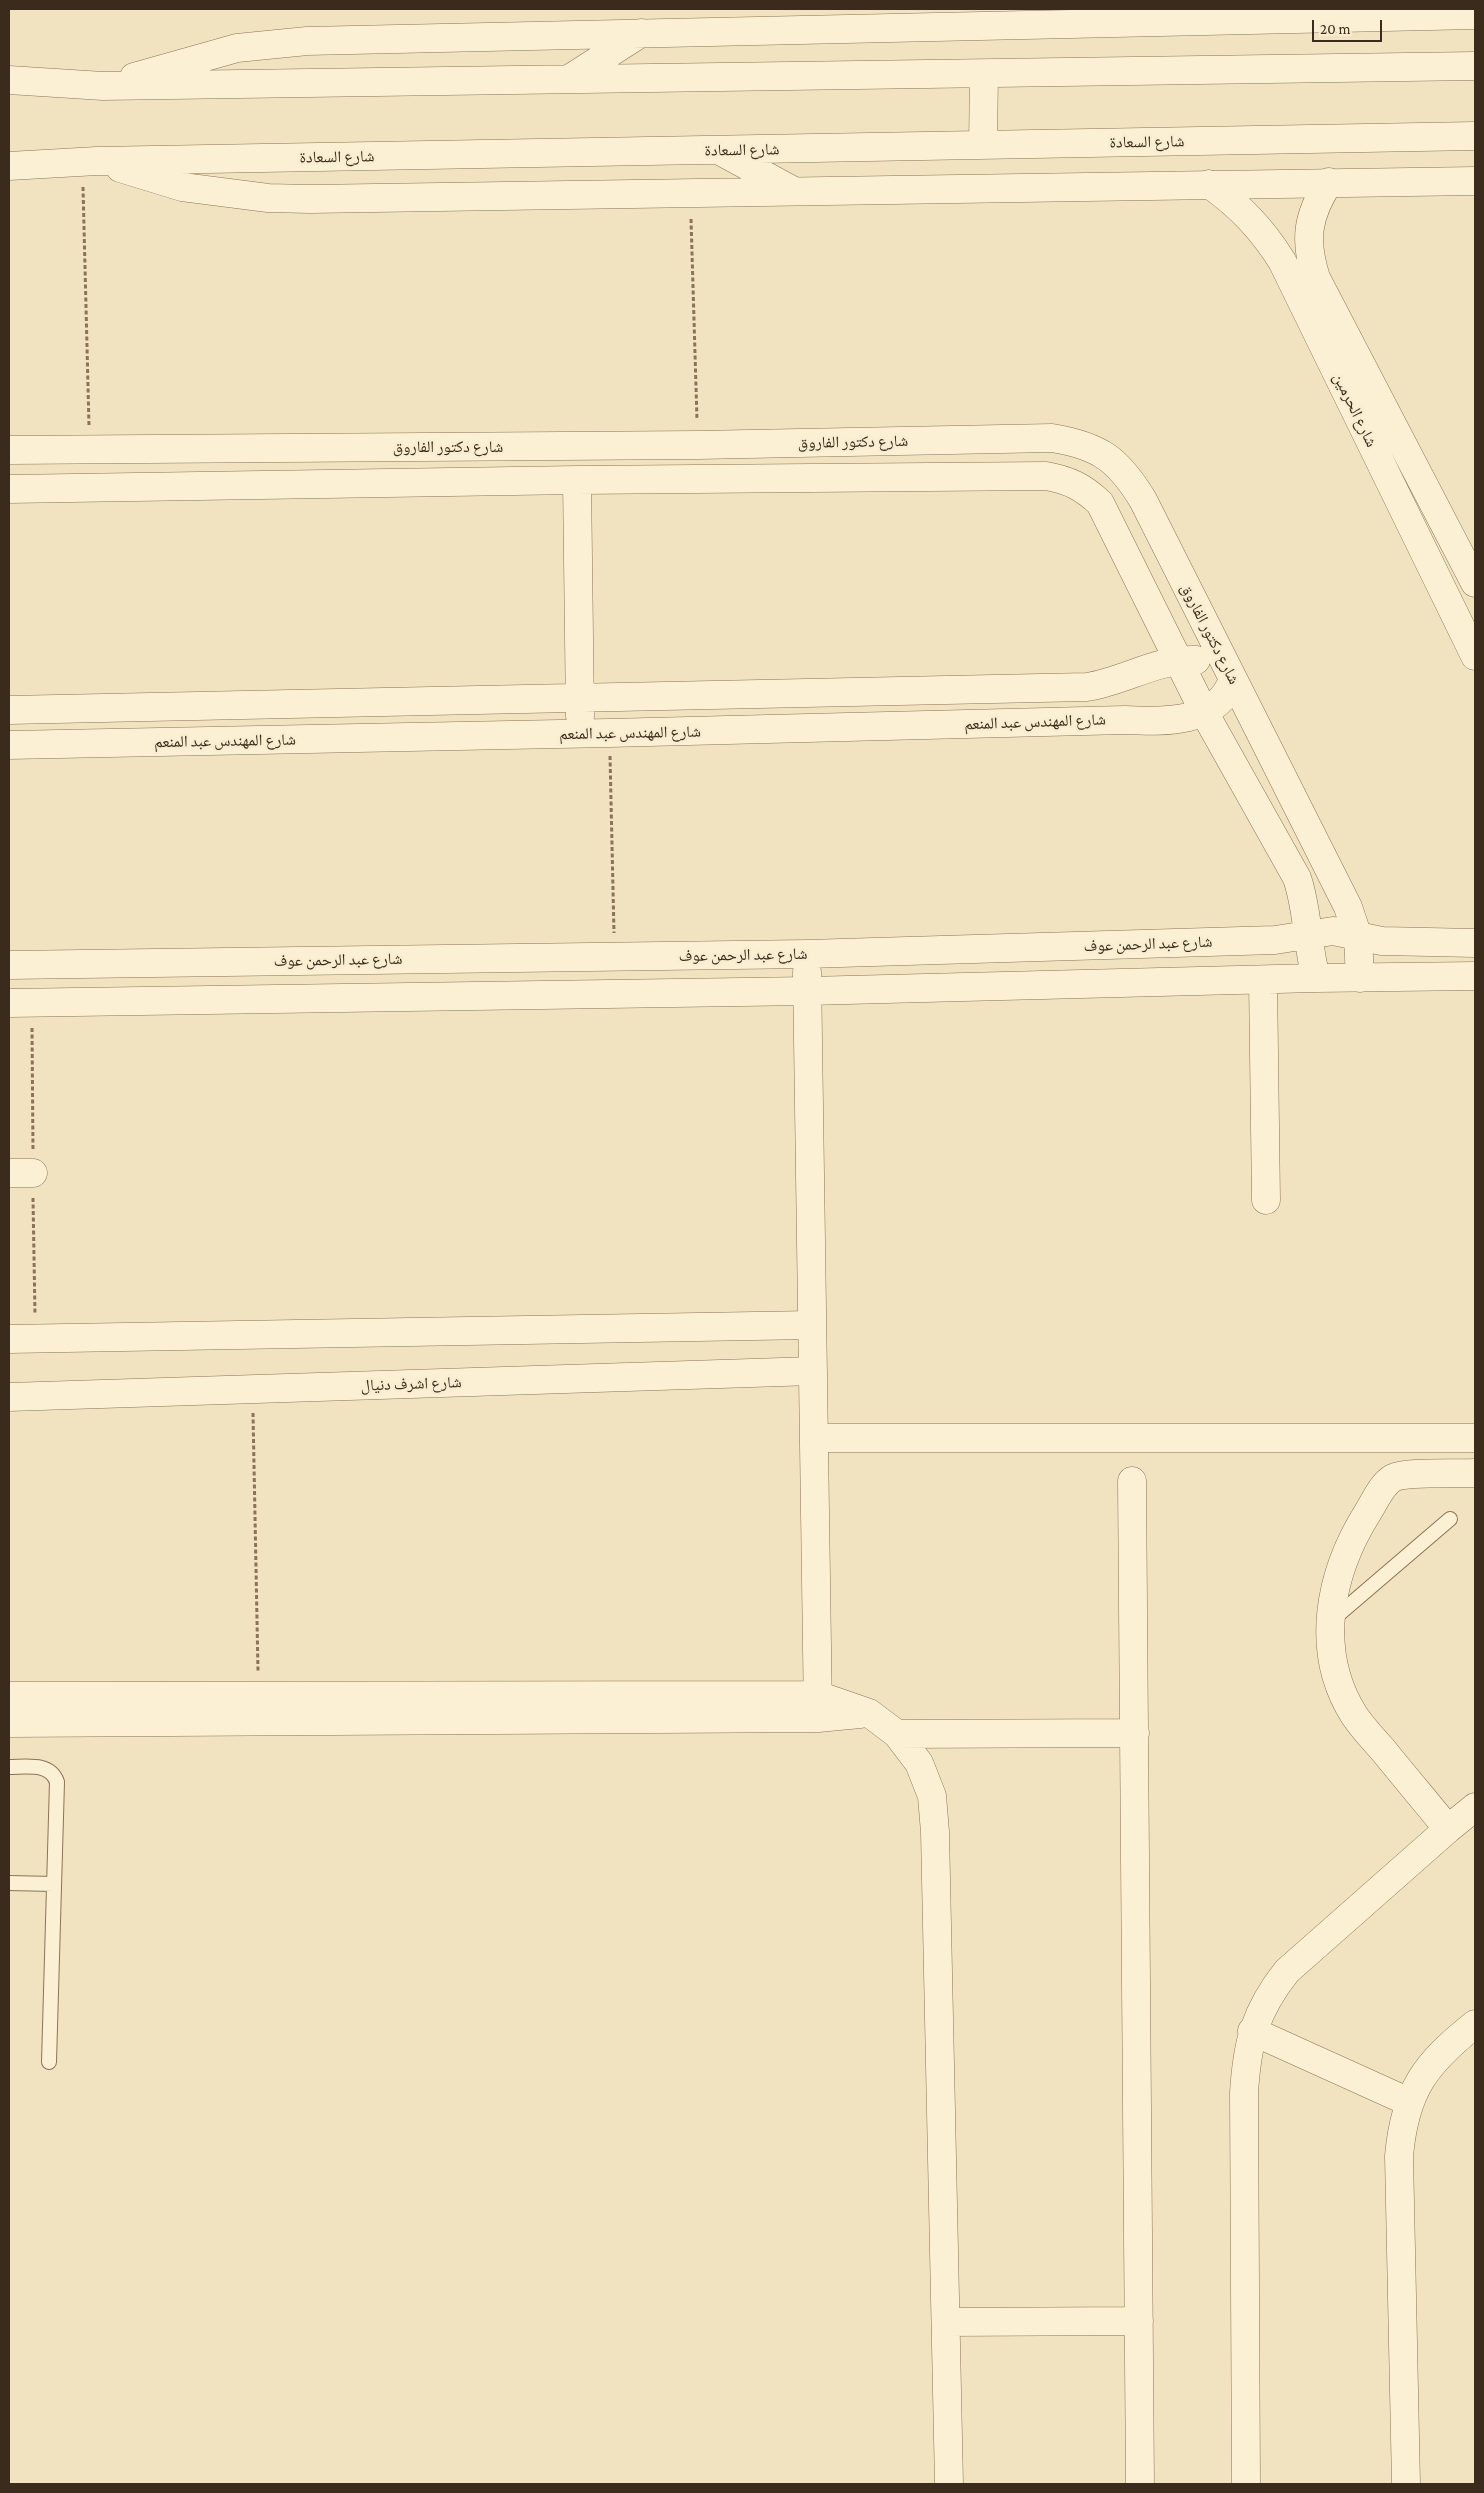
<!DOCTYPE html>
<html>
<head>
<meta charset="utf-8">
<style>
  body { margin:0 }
  #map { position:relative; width:1484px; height:2493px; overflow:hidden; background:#f1e3c0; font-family:"Crimson Pro",serif }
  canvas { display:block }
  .frame { position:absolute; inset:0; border:10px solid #3a2b1c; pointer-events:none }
  .scale { position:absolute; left:1312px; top:20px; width:70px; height:22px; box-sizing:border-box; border:2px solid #3a2b1c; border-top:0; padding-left:6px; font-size:15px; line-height:18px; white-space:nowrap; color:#3a2b1c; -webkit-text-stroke:4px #f8edd0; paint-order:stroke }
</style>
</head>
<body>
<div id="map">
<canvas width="1484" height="2493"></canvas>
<div class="frame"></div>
<div class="scale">20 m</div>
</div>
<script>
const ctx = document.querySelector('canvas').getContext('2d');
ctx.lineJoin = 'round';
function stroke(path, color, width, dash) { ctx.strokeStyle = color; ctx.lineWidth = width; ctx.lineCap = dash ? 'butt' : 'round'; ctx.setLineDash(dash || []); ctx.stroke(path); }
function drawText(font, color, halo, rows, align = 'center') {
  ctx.font = font + ' "Crimson Pro","Noto Naskh Arabic",serif'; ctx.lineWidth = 5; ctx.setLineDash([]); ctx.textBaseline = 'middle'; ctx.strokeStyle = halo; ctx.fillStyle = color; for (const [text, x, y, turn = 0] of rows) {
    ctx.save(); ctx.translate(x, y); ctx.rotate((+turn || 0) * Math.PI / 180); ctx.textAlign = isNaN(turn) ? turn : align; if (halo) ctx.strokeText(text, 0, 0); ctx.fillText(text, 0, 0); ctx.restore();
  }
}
const path = new Path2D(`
  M83,187l6,239
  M691,219l6,201
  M610,756l4,177
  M32,1028l1,122
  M33,1198l2,117
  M253,1413l5,258`);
const service = new Path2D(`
  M1332,1620l118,-101
  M9,1767c17,0 41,-5 48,15l-8,280
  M9,1883l45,1`);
const minor = new Path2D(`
  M1329,182c-22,34 -25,58 -13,96l159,305
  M1209,184c31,22 53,45 73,77l193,395
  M9,450l689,-5 354,-7c48,8 66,21 91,62l205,407 10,30 2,41
  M577,480l3,236
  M9,489l568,-9 469,-4c23,4 37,11 54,27l104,209 93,166c11,32 10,67 19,100
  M9,710l1078,-23c38,-6 69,-28 109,-27
  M9,745l600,-12 516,-13c40,2 93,4 108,-41
  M9,965l798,-11 468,-14 58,-9 49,10 93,2
  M807,972l11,742
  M1263,980l3,220
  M9,1003l799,-12 508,-13 159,-2
  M9,1173h24
  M9,1339l803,-14
  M9,1397l804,-26
  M814,1438h661
  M1132,1481l8,1003
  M9,1696l808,-1 52,18 28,21 22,29 13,33 3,36 14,652
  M9,1723l809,-5 42,-4
  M897,1734l238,-1
  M1448,1829c-22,-27 -44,-53 -65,-79 -10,-11 -21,-23 -29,-35 -41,-65 -24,-143 14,-203 7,-11 14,-28 25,-34 13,-7 65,-4 82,-5
  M1252,2031l157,71
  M946,2322l193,-1
  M1246,2484l-2,-391c3,-50 11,-82 43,-122l161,-142 27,-22
  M1406,2484l-7,-328c6,-66 26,-92 76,-132`);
const tertiary = new Path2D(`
  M134,77l103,-29 70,-7 1168,-26
  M569,79l72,-46
  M9,80l94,6 1372,-20
  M983,145l1,-71
  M720,151l72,39
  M9,166l88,-5 1378,-25
  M120,168l62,19 86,11 42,1 1165,-18`);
const streetNames = [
  ["شارع السعادة",1147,142,-1],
  ["شارع السعادة",742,150,-1],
  ["شارع السعادة",337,157,-1],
  ["شارع الحرمين",1355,410,64],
  ["شارع دكتور الفاروق",853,442,-1],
  ["شارع دكتور الفاروق",448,447],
  ["شارع دكتور الفاروق",1210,634,63],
  ["شارع المهندس عبد المنعم",1035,722,-2],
  ["شارع المهندس عبد المنعم",630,733,-1],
  ["شارع المهندس عبد المنعم",225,741,-1],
  ["شارع عبد الرحمن عوف",1148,944,-2],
  ["شارع عبد الرحمن عوف",743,955,-1],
  ["شارع عبد الرحمن عوف",338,960,-1],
  ["شارع اشرف دنيال",411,1384,-2]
];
stroke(service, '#8c7356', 16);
stroke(minor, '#8c7356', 29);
stroke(tertiary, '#8c7356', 29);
stroke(path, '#8c7356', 3, [4, 2.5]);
stroke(service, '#fbf0d4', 14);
stroke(minor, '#fbf0d4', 28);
stroke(tertiary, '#fbf0d4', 28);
drawText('16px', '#3a2b1c', '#f8edd0', streetNames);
</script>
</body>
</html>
